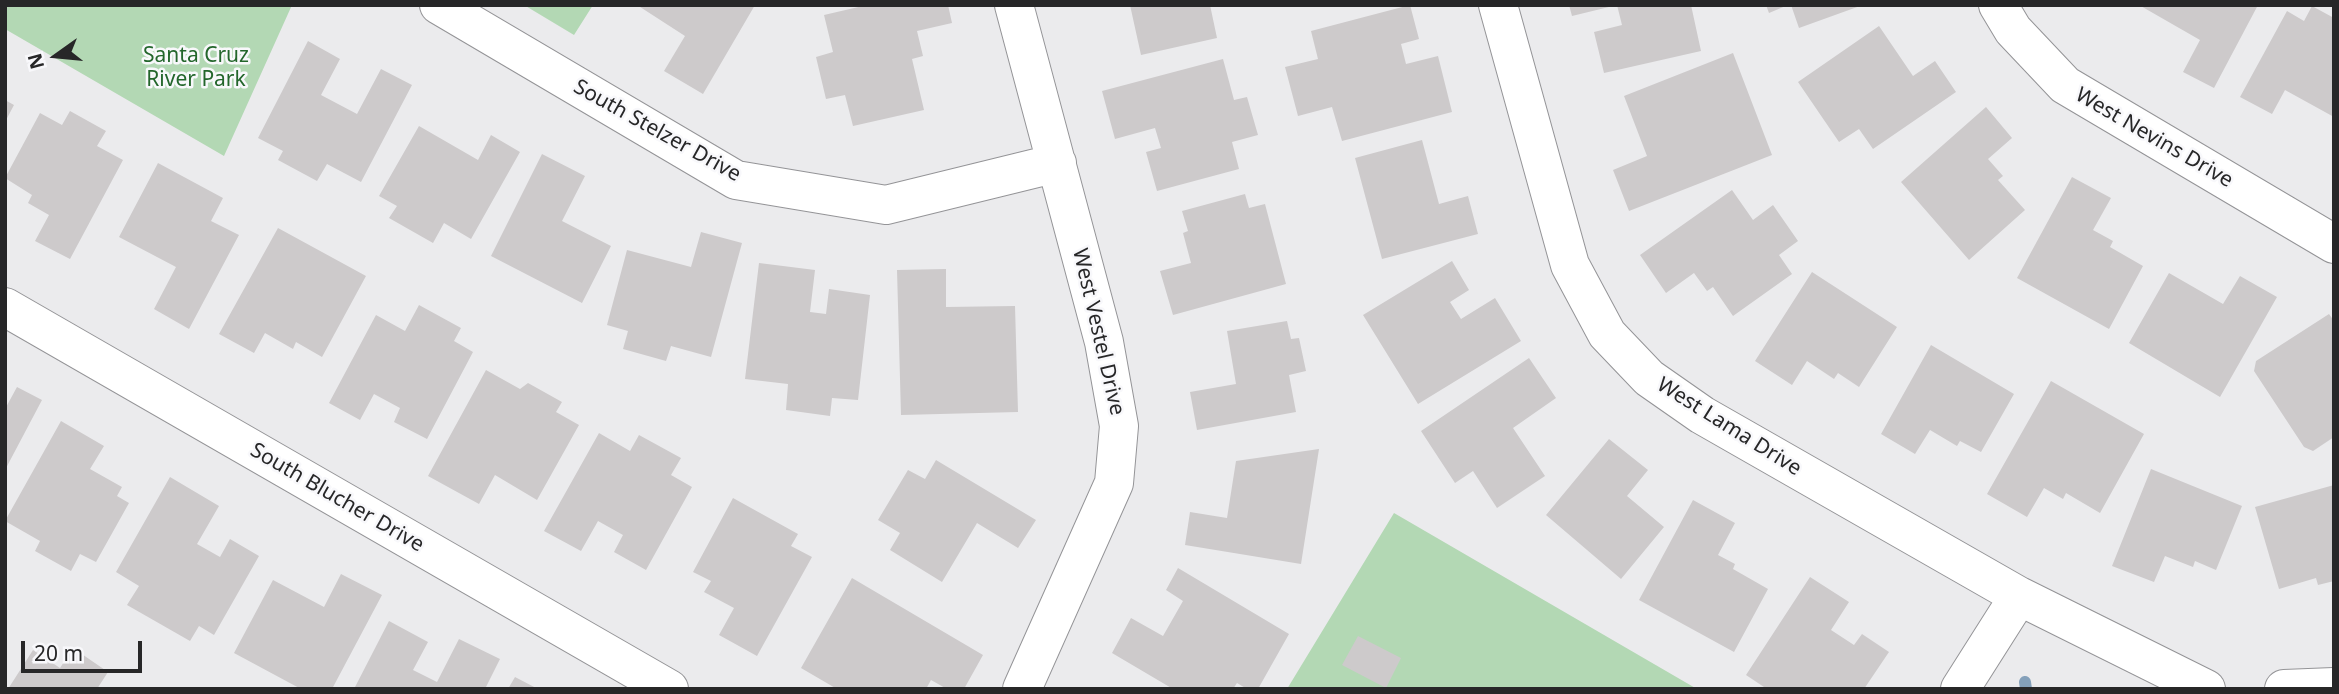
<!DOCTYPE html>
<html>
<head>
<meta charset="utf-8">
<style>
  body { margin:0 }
  #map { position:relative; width:2339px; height:694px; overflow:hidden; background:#ebebed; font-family:"Noto Sans",sans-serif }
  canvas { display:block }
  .frame { position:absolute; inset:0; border:7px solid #272728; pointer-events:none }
  .north { position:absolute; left:21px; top:21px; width:70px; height:70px; -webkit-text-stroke:5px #f8f8fb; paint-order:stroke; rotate:255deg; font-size:19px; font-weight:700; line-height:28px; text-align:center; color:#272728 }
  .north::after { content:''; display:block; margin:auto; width:24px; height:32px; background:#272728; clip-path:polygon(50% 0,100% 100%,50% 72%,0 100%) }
  .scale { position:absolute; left:21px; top:641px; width:121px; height:32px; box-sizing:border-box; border:4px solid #272728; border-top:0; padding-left:9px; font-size:21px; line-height:24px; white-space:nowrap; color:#272728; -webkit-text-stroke:5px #f8f8fb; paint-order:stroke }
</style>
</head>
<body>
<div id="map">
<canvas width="2339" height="694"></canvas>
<div class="frame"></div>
<div class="north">N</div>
<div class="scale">20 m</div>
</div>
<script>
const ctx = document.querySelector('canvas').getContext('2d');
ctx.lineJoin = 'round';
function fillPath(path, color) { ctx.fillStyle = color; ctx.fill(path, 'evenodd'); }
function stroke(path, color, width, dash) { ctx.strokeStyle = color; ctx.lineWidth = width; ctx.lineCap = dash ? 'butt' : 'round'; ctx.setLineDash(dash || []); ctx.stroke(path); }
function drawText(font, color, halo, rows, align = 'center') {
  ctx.font = font + ' "Noto Sans",sans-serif'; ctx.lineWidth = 5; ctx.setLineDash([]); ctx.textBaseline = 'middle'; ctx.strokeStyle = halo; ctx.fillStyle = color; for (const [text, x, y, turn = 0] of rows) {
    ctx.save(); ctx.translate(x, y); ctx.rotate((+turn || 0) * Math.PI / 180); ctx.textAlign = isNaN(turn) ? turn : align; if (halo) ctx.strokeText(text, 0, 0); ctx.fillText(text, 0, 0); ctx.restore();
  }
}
const green = new Path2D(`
  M5,5h287l-68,151 -219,-127z
  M524,5h69l-19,30z
  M1394,513l303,176h-410z`);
const stream = new Path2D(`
  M2025,682l1,7`);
const building = new Path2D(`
  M637,5h118l-52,89 -39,-23 21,-35z
  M867,5h81l4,18 -35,8 6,25 -11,3 12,51 -71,16 -8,-31 -19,4 -10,-42 17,-5 -9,-37z
  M1130,5h80l7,33 -76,17z
  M1410,5l9,34 -18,5 5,20 32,-8 14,56 -110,29 -10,-34 -34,9 -13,-49 33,-8 -7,-28z
  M1569,5h44v1l-41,10z
  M1617,5h74l10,46 -97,22 -10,-41 28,-7z
  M1766,5h22l-19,8z
  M1791,5h69v1l-61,22z
  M2139,5h119l-44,83 -31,-16 17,-32z
  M2312,6l22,12v99l-49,-27 -13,24 -32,-17 47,-86 17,10z
  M1879,26l34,50 22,-15 21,31 -83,57 -14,-20 -20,13 -41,-60z
  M308,41l32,18 -19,36 36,19 24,-45 31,16 -51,97 -34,-18 -10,17 -39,-21 5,-9 -25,-13z
  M1733,53l39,102 -143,56 -16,-41 34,-14 -23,-60z
  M1223,59l11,41 13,-3 11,38 -26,7 7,27 -82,22 -11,-39 15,-4 -6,-20 -40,11 -13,-48z
  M5,100l9,5 -9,17z
  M1986,107l26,31 -24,21 15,17 -5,4 27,30 -56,50 -68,-78z
  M70,111l36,20 -9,15 26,14 -53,99 -35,-18 14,-26 -21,-12 4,-8 -27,-17 35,-65 22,12z
  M419,126l59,34 13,-25 29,17 -49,87 -27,-16 -11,20 -44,-25 8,-12 -18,-10z
  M1422,140l17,64 29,-8 10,38 -96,25 -27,-101z
  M542,154l43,22 -23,45 49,25 -29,57 -91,-47z
  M158,163l65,35 -12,23 28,14 -50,94 -35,-20 22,-42 -57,-30z
  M2072,177l39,21 -18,32 20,11 -3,6 33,19 -34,63 -92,-51z
  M1732,190l21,30 20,-15 25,36 -19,14 13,19 -59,42 -20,-29 -6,4 -13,-18 -28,20 -26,-38z
  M1245,194l4,14 16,-4 21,80 -113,31 -13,-44 31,-8 -8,-30 5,-2 -6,-20z
  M278,228l88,48 -44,81 -26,-15 -3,7 -28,-16 -11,20 -35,-19z
  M701,232l41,11 -31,114 -40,-11 -5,15 -43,-12 5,-18 -21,-6 20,-75 64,17z
  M1452,261l17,29 -19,12 11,17 34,-21 26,43 -103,63 -55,-89z
  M759,263l56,7 -5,42 16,2 3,-25 41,6 -12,105 -26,-2 -2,18 -44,-6 2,-26 -43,-5z
  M946,269v38l69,-1 3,106 -117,3 -4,-145z
  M1812,272l85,55 -38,60 -21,-14 -4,6 -27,-18 -15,24 -37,-24z
  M2169,273l54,31 17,-28 37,21 -57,100 -91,-54z
  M419,305l42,23 -7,13 19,11 -46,87 -33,-17 6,-14 -26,-14 -14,26 -31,-17 47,-88 29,16z
  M2329,314l5,7v116l-21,14 -9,-4 -50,-76 2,-10z
  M1287,321l4,18 8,-1 7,33 -17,4 7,37 -99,18 -7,-38 46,-8 -9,-53z
  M1931,345l83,49 -33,58 -21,-11 -3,5 -27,-16 -15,24 -34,-20z
  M1529,358l27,40 -43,30 32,48 -48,32 -24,-37 -18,12 -34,-52z
  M486,370l34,19 8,-6 34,19 -6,10 23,13 -42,75 -42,-25 -16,29 -51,-28z
  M2051,381l93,53 -44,79 -34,-20 -3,6 -19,-11 -17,29 -40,-23z
  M17,387l25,13 -37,70v-61z
  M61,421l43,25 -14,23 32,18 -5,9 12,7 -33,59 -16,-8 -9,17 -36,-20 5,-10 -35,-20z
  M599,433l31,18 9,-16 42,23 -10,17 21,12 -46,83 -32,-18 9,-17 -25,-14 -17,30 -37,-20z
  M1609,439l39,31 -21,26 37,31 -43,52 -75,-64z
  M1319,449l-18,115 -116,-19 5,-33 37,6 9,-57z
  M936,460l100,60 -18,28 -41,-25 -35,59 -52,-32 10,-17 -22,-13 30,-50 17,9z
  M2151,469l91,37 -26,64 -21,-9 -2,6 -28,-11 -11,26 -42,-16z
  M170,477l49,29 -22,38 23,13 10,-18 29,17 -45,79 -15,-9 -9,15 -63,-36 12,-19 -23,-14z
  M2334,485v96l-16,4 -2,-7 -37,11 -24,-82z
  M733,498l65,36 -7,12 21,11 -55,99 -38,-21 15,-27 -30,-16 7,-11 -18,-9z
  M1693,500l42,23 -17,32 17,9 -2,5 35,20 -34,63 -95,-52z
  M1178,568l111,66 -31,55h-11l-10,-6 -4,6h-60l-61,-36 19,-35 32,18 20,-35 -17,-11z
  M341,574l41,21 -50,94h-31l-67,-36 39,-73 51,27z
  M1810,577l39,25 -18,28 23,15 8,-11 27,18 -25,37h-97l-21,-14z
  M852,578l131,77 -19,34h-17l-16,-9 -5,9h-89l-36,-21z
  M389,621l39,21 -15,28 24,12 22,-43 41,20 -15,30h-131z
  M1358,636l43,22 -15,30 -44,-23z
  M73,648l35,24 -11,17h-89l25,-39 27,18z
  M515,677l23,12h-30z`);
const street = new Path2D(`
  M439,5l297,175 150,25 171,-42
  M1014,5l90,337 15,84 -5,57 -92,206
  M1498,5l72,260 37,69 42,44 53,37 317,181 187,93
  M1998,5l15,25 52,55 269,159
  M5,307l664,382
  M1960,689l59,-93
  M2284,689l50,-2`);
const parkNames = [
  ["Santa Cruz",196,56],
  ["River Park",196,80]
];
const streetNames = [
  ["South Stelzer Drive",657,131,29],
  ["West Nevins Drive",2154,138,30],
  ["West Vestel Drive",1098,332,77],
  ["West Lama Drive",1729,427,32],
  ["South Blucher Drive",337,498,30]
];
fillPath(green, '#b3d8b4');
stroke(stream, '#84a0ba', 12);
fillPath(building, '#cdcacb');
stroke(street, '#949497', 40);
stroke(street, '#fff', 38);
drawText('21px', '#23662b', '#f8f8fb', parkNames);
drawText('21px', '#272728', '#f8f8fb', streetNames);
</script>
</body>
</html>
